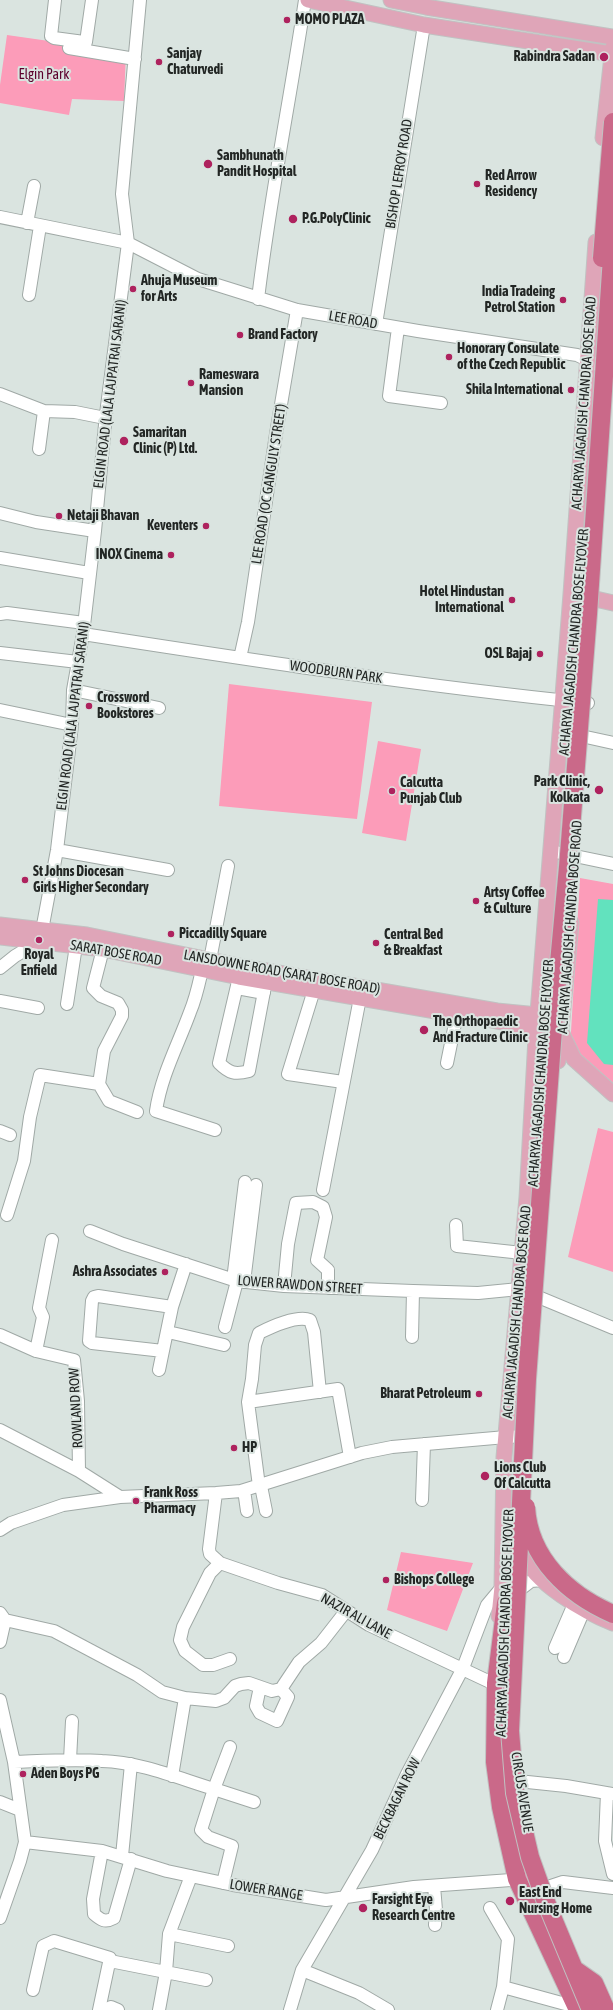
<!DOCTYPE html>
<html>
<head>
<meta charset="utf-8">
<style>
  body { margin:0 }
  canvas { display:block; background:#dae4e0 }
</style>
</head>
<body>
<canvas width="613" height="2010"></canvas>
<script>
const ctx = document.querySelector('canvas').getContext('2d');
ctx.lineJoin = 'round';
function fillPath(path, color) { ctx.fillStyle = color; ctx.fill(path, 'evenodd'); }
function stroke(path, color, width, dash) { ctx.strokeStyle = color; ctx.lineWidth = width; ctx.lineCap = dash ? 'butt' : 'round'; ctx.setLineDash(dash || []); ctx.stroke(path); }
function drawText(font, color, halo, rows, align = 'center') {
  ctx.font = font + ' "Asap Condensed",sans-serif'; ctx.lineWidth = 4; ctx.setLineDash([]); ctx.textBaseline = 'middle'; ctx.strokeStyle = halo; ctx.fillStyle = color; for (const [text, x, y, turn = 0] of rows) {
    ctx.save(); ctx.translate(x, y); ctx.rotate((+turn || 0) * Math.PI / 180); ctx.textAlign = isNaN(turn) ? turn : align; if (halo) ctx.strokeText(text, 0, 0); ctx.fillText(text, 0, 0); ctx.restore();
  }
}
const green = new Path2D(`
  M7,35l119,17 -2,49 -52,-2 -3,16 -69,-12v-18z
  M229,684l143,18 -15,117 -138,-13z
  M378,741l43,8 -15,92 -44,-8z
  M580,878l33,6v199l-43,-34z
  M598,1128l15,4v140l-45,-15z
  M401,1552l72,11 -26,68 -60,-21z`);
const water = new Path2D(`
  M598,899l15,1v165l-9,-1 -17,-21z`);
const minor = new Path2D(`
  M55,0l-4,36 3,2 30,4h2l6,-42
  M69,48l66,11
  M0,217l128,26 70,36 99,31 121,21 159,24 33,16
  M27,223l7,-37
  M29,295l11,-69
  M258,299c12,-101 32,-199 47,-299
  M376,324l48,-299
  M398,328l-9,68 52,7
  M0,394l44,17 31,1 30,6
  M39,449l5,-38
  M0,513l36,9 59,9
  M0,558l89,15
  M0,614l7,-1 77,10
  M83,634c168,26 336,52 505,69
  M0,653l78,9
  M240,658l8,-36 28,-188 21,-124
  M73,690l86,18
  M0,710l72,15
  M586,737l27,6
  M57,850l111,20
  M551,851l62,13
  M103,949l-10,39 8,8 17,7 4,7v6l-18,35 -5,33 10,17 28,11
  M210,960l18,-94
  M0,968l15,-12 25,-15 17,-91 15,-125 1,-35 10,-56 12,-103 11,-117 22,-171 -6,-49 18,-194
  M202,970c-3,13 -6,28 -12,42 -12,33 -29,64 -34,99l59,19
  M239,977l-20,86c10,10 16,12 30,8l17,-90
  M237,988l27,5
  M314,990l-26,84 55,8
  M0,1001l38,7
  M67,1004l9,-58
  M447,1063l10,-49
  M0,1131l10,4
  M323,1190l37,-192
  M7,1215l17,-54 6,-44 10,-42 59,9
  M456,1225l1,21 65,7
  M90,1231l33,13 114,37 47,5 129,5 65,2 41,-4 94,39
  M233,1280l12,-98
  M244,1282l12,-97
  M284,1286l4,-42 8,-41 17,-1 10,5 3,10 -9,43 11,10v18
  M225,1327l12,-46
  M168,1332l56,13
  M0,1335l36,16 38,9 4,41 1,70
  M412,1337l1,-46
  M36,1351l7,-34 -4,-9 13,-68
  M163,1351l-71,-8 -3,-2 3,-40 2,-4 4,-1 74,11
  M159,1370l13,-63 14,-43
  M248,1402l90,-13 12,68
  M0,1430l79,41 41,26
  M259,1486l-11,-84 4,-23 3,-34 4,-12c12,-6 38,-18 51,-13l4,12 6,60
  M261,1486l5,25
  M244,1490l3,21
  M216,1493l-7,56 1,5 10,9 58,20 44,12 47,30 121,57
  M422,1500l2,-56
  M0,1530l11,-7 52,-18 57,-8 96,-4 25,-2 121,-38 30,-6 114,-10 21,-1
  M220,1563l-10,10 -27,54 -3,13 5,11 18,14h10l17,-6
  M0,1613l5,7 -5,22
  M5,1620l49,11 83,44 25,17 23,6 31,3 8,-3 11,-12 6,-2 8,-1 23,8 9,-2 18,-27 22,-19 25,-32
  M555,1648l19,-44
  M564,1657l20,-47
  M260,1687l-4,19 4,7 17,8 11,-24 -7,-8
  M0,1700l14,62 11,80 -5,19 -20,57
  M230,1747l-16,42 40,13
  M70,1760l2,-39
  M14,1762c29,-1 59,-3 88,-1 38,1 76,17 112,28l-13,41 7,7 24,9 -9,37
  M172,1776l13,-78
  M518,1781l48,5 47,8
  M607,1793l-2,48 8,33
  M0,1802l20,8
  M25,1842l77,9 65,20 66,14 93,15 88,-13 97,-7
  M102,1851l-9,48 1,15c7,6 11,9 20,4l17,-59
  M122,1856l9,-92
  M434,1886l2,24 -1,15
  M545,1888l18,-6 50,6
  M490,1908l18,31 -5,48
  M169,1934l22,-58
  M110,1961l96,19
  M302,1970l57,23 29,17
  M33,1990l10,-44 11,-5 56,17 -11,52
  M106,2010l5,-3 7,3
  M159,2010l7,-38 3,-38 59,12
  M290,2010l12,-40 70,-120 35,-76 56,-106 24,-63 15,-18 20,1 9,-7 12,-1
  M497,2010l6,-23 66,18`);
const major = new Path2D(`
  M308,0l116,25 189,29
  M391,0l35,7 187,30
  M603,138l10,-91
  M578,595l35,8
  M0,925l87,10 162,33 248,43 51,5
  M0,937l103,12 136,28 220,38
  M481,1018l66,13
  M562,1034l12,25 39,35
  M558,1061l13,-138
  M512,1555l11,-1c11,29 62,58 90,69
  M499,1616l3,-29 2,-130 23,-260 9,-159 35,-444 25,-352
  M519,1852l18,51`);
const highway = new Path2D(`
  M506,1603l-10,80 -1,79 6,45 16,72 61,131`);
const highwayBridge = new Path2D(`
  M602,258l11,-136
  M526,1507c3,52 43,88 87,107
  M574,1969l20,14 12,27
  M591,2010l-45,-108 -16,-45 -15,-64 -5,-62 17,-352 27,-363 14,-149 20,-253 25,-372`);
const markers = [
  [287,20,4,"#ae225e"],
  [604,57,5,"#ae225e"],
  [159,62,4,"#ae225e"],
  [208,164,5,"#ae225e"],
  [477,184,4,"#ae225e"],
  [293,219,5,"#ae225e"],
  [133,289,4,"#ae225e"],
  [563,300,4,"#ae225e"],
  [240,335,4,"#ae225e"],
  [449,357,4,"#ae225e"],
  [191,383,4,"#ae225e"],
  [571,390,4,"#ae225e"],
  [124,441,5,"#ae225e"],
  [59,516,4,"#ae225e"],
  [206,526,4,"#ae225e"],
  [171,555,4,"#ae225e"],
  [512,600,4,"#ae225e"],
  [540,654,4,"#ae225e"],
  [89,706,4,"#ae225e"],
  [599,790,5,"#ae225e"],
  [392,791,4,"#ae225e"],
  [25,880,4,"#ae225e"],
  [476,901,4,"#ae225e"],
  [171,934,4,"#ae225e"],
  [39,940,4,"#ae225e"],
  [376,943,4,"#ae225e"],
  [424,1030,5,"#ae225e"],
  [165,1272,4,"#ae225e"],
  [479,1394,4,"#ae225e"],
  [234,1448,4,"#ae225e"],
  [485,1476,5,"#ae225e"],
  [136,1501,4,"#ae225e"],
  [386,1580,4,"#ae225e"],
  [23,1774,4,"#ae225e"],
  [510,1901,5,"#ae225e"],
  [363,1908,5,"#ae225e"]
];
const poiNames = [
  ["MOMO PLAZA",295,20],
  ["Sanjay",167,54],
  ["Chaturvedi",167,70],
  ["Rabindra Sadan",595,57,"right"],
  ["Sambhunath",217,156],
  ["Pandit Hospital",217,172],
  ["Red Arrow",485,176],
  ["Residency",485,192],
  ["P.G.PolyClinic",302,219],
  ["Ahuja Museum",141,281],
  ["for Arts",141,297],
  ["India Tradeing",555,292,"right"],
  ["Petrol Station",555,308,"right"],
  ["Brand Factory",248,335],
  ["Honorary Consulate",457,349],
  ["of the Czech Republic",457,365],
  ["Rameswara",199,375],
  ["Mansion",199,391],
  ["Shila International",563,390,"right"],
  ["Samaritan",133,433],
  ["Clinic (P) Ltd.",133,449],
  ["Netaji Bhavan",67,516],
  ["Keventers",198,526,"right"],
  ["INOX Cinema",163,555,"right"],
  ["Hotel Hindustan",504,592,"right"],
  ["International",504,608,"right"],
  ["OSL Bajaj",532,654,"right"],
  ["Crossword",97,698],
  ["Bookstores",97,714],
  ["Park Clinic,",590,782,"right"],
  ["Kolkata",590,798,"right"],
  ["Calcutta",400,783],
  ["Punjab Club",400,799],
  ["St Johns Diocesan",33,872],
  ["Girls Higher Secondary",33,888],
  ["Artsy Coffee",484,893],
  ["& Culture",484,909],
  ["Piccadilly Square",179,934],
  ["Central Bed",384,935],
  ["& Breakfast",384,951],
  ["Royal",39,955,"center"],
  ["Enfield",39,971,"center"],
  ["The Orthopaedic",433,1022],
  ["And Fracture Clinic",433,1038],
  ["Ashra Associates",157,1272,"right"],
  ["Bharat Petroleum",471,1394,"right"],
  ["HP",242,1448],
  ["Lions Club",494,1468],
  ["Of Calcutta",494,1484],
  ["Frank Ross",144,1493],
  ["Pharmacy",144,1509],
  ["Bishops College",394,1580],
  ["Aden Boys PG",31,1774],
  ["East End",519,1893],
  ["Nursing Home",519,1909],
  ["Farsight Eye",372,1900],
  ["Research Centre",372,1916]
];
const parkNames = [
  ["Elgin Park",44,75]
];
const streetNames = [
  ["BISHOP LEFROY ROAD",399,174,-81],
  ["LEE ROAD",353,320,10],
  ["ELGIN ROAD (LALA LAJPATRAI SARANI)",110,394,-83],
  ["ACHARYA JAGADISH CHANDRA BOSE ROAD",584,403,-86],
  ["LEE ROAD (OC GANGULY STREET)",269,484,-81],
  ["ACHARYA JAGADISH CHANDRA BOSE FLYOVER",574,642,-85],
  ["WOODBURN PARK",336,672,8],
  ["ELGIN ROAD (LALA LAJPATRAI SARANI)",73,716,-83],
  ["ACHARYA JAGADISH CHANDRA BOSE ROAD",570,927,-86],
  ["SARAT BOSE ROAD",116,953,10],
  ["LANSDOWNE ROAD (SARAT BOSE ROAD)",282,972,10],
  ["ACHARYA JAGADISH CHANDRA BOSE FLYOVER",541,1073,-86],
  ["LOWER RAWDON STREET",300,1285,4],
  ["ACHARYA JAGADISH CHANDRA BOSE ROAD",517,1312,-85],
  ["ROWLAND ROW",76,1408,-93],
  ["NAZIR ALI LANE",356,1616,29],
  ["ACHARYA JAGADISH CHANDRA BOSE FLYOVER",505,1623,-88],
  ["CIRCUS AVENUE",522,1792,81],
  ["BECKBAGAN ROW",397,1799,-64],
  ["LOWER RANGE",266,1890,9]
];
fillPath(green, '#fc9cb9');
fillPath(water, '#62e2be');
stroke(minor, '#a0a9a6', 14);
stroke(major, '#c1c2c2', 17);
stroke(highway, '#c1c2c2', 20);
stroke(minor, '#fff', 12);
stroke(major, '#dfa5b8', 15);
stroke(highway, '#ca6989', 18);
stroke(highwayBridge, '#c1c2c2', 20, []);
stroke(highwayBridge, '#ca6989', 18);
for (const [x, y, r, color] of markers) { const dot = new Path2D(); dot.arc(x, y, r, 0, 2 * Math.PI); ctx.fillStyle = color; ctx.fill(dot); stroke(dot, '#dae4e0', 1.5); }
drawText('bold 14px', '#222624', '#dae4e0', poiNames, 'left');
drawText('14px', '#5c002c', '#dae4e0', parkNames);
drawText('14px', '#222624', '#dae4e0', streetNames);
</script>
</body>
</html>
